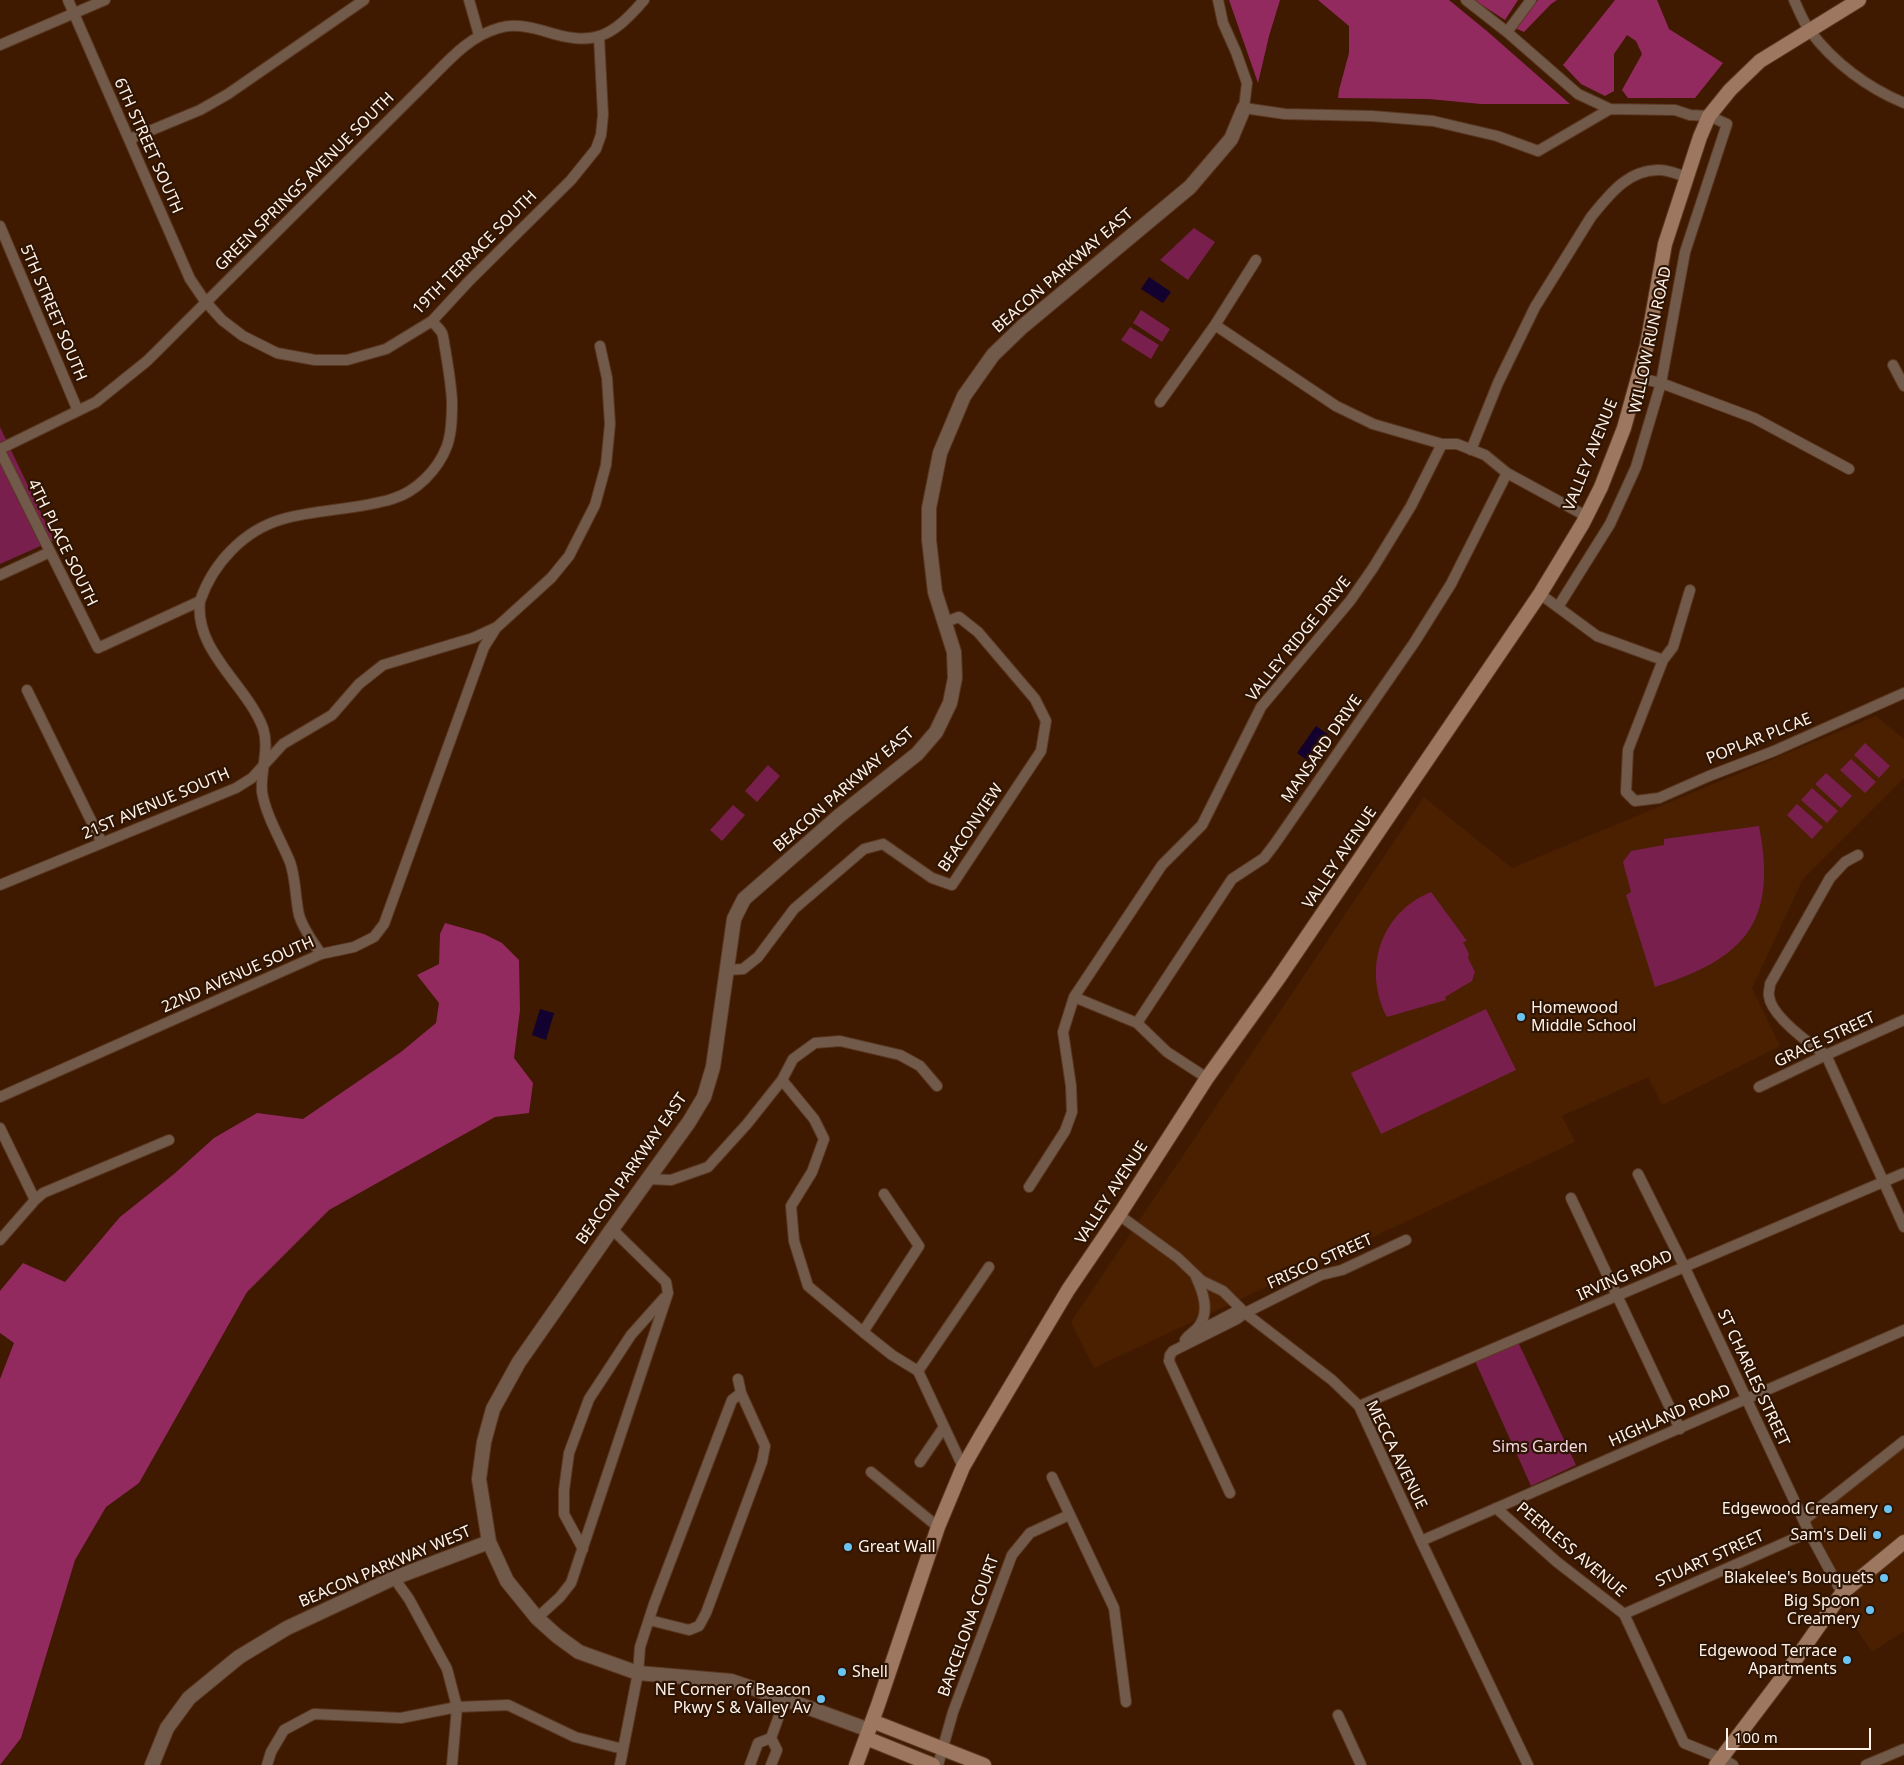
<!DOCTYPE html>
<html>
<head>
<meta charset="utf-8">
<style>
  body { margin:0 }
  #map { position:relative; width:1904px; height:1765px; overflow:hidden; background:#3f1a00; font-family:"Noto Sans",sans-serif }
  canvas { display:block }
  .scale { position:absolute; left:1726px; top:1728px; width:145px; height:22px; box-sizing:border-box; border:2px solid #fff2ea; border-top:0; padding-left:6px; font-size:15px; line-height:18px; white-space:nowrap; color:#fff2ea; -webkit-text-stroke:4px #2e1402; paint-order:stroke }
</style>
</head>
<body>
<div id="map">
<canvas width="1904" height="1765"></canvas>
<div class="scale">100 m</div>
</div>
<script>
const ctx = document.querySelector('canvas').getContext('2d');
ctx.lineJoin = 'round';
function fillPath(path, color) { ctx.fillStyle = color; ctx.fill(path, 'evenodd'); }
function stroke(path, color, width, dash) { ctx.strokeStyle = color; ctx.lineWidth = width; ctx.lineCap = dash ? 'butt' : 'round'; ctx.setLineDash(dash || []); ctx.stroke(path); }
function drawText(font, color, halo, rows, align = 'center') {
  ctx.font = font + ' "Noto Sans",sans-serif'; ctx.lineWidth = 4.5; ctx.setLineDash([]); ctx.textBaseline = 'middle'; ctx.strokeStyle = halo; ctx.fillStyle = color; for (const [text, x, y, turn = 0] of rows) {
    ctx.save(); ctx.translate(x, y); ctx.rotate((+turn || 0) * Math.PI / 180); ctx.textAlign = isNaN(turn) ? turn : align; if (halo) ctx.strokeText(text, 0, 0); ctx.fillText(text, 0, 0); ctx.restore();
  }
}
const built = new Path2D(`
  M1876,716l28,23v39l-101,101 -51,109 28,58 -118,59 -14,-28 -86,39 13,26 -481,226 -23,-46 353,-525 88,71z
  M1904,1444v187l-32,21 -27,-40v-17l-38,-73z`);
const green = new Path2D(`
  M1194,228l21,14 -27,38 -28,-20z
  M1141,310l29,19 -8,13 -29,-19z
  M1130,327l29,18 -8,14 -30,-19z
  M0,427l54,113 -54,24z
  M1865,743l25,23 -11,12 -25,-23z
  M1851,759l25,23 -11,11 -25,-23z
  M768,765l12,11 -23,26 -12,-11z
  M1826,773l26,23 -11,12 -26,-24z
  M1812,788l26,23 -11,12 -26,-23z
  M1797,804l26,23 -11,12 -25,-24z
  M733,805l12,10 -23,26 -12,-11z
  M1759,826c19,97 -15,133 -104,161l-29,-92 5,-3 -8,-30 8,-11 33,-6v-6z
  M1431,892l36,49 -4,1 6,12 -1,4 7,14 -3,9 -27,16 1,3 -59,17c-25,-48 -6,-105 44,-125z
  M1486,1009l30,61 -135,64 -30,-61z
  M1518,1342l58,123 -45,21 -56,-125z`);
const forest = new Path2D(`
  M1229,0h51l-11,36 -11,47z
  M1318,0h131l39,32 82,72h-89l-52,-5 -91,-1 1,-8 10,-37v-27z
  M1474,0h44l-13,20z
  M1538,0h19l-6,4 -27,28 -9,-4z
  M1615,0h42l12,29 54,34 -28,35h-67l-6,-8 20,-36 -6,-13 -9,-6 -13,19v37l-9,5 -24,-12 -18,-19z
  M445,923l39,11 18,9 17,17 1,50 -6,48 19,25 -4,30 -34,4 -166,93 -82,82 -108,191 -33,24 -31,53 -54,178 -21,27v-386l14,-36 -14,-10v-42l23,-28 42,19 55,-65 54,-43 40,-36 43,-25 46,6 98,-67 35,-29 3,-20 -22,-28 22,-11 1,-30z`);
const water = new Path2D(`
  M1149,277l22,15 -8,11 -22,-14z
  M1316,726l13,9 -19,27 -13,-9z
  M540,1009l14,4 -8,27 -14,-5z`);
const minor = new Path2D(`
  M68,0l122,279 15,22 17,19 21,16 34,17 38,7h32l39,-11 46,-28 37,-40 102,-101 25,-31 5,-14 2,-20 -4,-78
  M469,0l10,35
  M1218,0l5,23 13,29 11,31 -3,25 41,6 87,2 61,5 64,15 41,15 72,-42
  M1466,0l41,32 71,62 32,15 65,1 15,5 19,1 18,8 -42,128 -24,131 -25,84 -26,57 -52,83
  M1794,0c5,10 9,22 16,31 24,32 58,57 94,72
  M1507,32l24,-32
  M0,45l105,-45
  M130,139l70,-29 28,-16 136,-94
  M0,226l78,185
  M1215,325l121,81 37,18 69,20h15l28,11 22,18 79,43
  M1893,365l11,21
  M1639,378l22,5 93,35 95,51
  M1160,402l55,-77 41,-65
  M0,449l96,-47 51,-41 274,-273c24,-23 45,-51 78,-60 14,-5 31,-1 45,3 50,16 67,7 100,-31
  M1471,450l27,-67 37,-76 56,-90c18,-22 37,-48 69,-47 9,0 19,5 27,7
  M0,451l98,197 102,-47c13,-38 44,-71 83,-82 35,-10 73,-9 109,-20 24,-7 46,-29 55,-53 5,-14 5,-31 5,-45 -1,-18 -4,-35 -7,-53 -1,-4 -1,-10 -3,-15 -2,-4 -7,-8 -10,-12
  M0,575l50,-23
  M1690,590l-17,57 -10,13 -35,90 -2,42 9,9 24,-3 50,-22 65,-25 130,-58
  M1540,594l57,42 66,24
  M200,601c-6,50 47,84 63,127 7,21 -3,42 -1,64 4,24 19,48 28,70 6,17 5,35 9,53 4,14 14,27 22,39
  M27,690l75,153
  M0,885l236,-97 16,-10 31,-34 49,-29 27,-31 24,-19 90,-27 24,-11 54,-49 18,-22 26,-51 11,-40 4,-41 -3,-46 -7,-32
  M727,970l16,-1 15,-12 36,-48 70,-60 19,-5 49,34 20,7 89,-134 5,-30 -11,-22 -57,-67 -19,-15 -14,5
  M1074,997l63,26 30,29 40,26
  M1137,1023l95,-144 32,-21 10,-13 140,-202 37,-59 56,-111
  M1826,1055c-16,-11 -55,-39 -57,-59 -1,-3 1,-8 1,-12l60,-106 15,-16 13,-7
  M1826,1055l78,172
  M782,1080l32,39 10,20 -12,33 -21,34 3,35 14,45 55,46 56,-86 -35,-52
  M1759,1087l67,-32 78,-35
  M0,1097l321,-143 33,-7 20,-10 10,-13 100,-277 12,-19
  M0,1128l35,72
  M1638,1174l46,92 125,266 33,61
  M648,1179l23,1 37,-13 39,-43 35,-44 11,-21 22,-16 25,-2 60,14 20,11 17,20
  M1029,1187l36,-56 7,-19 -1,-26 -8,-54 11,-35 88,-132 40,-40 59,-118 89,-106 23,-33 38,-62 31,-62
  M1571,1198l109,231
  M1119,1215l59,43 24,23 21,10 22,22 87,67 27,26 62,135 107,224
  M0,1240l35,-40 8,-7 126,-53
  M863,1332l29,23 26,16 45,96
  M1197,1332l40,-21 8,2
  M1187,1344l-2,-4c4,-6 10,-8 14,-14 11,-15 4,-34 -3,-49
  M918,1371l71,-104
  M1359,1406l545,-233
  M920,1462l24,-35
  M871,1472l67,55
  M1052,1477l62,131 12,94
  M1230,1493l-61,-132 1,-6 3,-4 64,-32 8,-6 76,-38 21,-5 64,-30
  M1496,1508l61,54 67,52 60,129 37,15 12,7
  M1804,1520l100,-79
  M1421,1541l483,-211
  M583,1549l-19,-35v-24l5,-37 20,-54 42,-64 33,-37
  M394,1578l15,21 38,70 10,38 -5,58
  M1624,1614l185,-82
  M537,1618l23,-21 11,-14 97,-290 -2,-11 -54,-53
  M649,1620l40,10 10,-4 7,-13 56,-151 3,-16 -24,-53 -3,-14
  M1338,1715l23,50
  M771,1738l14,-39
  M267,1765l4,-13 13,-22 30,-16 87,4 56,-11 51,-2 67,32 48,12
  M620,1765l18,-92 2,-26 14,-43 78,-204 9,-7
  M750,1765l8,-22 13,-5 6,12 -6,15
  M938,1765l15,-53 59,-157 18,-22 39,-18
  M1866,1765l38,-16`);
const tertiary = new Path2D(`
  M869,1730l-84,-31 -54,-18 -93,-8 -59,-21 -22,-16 -20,-18 -30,-37 -18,-39 -10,-63 5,-37 9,-33 26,-47 93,-133 77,-107 15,-25 9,-30 21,-148 10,-20 95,-83 78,-62 19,-22 14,-29 5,-25 -1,-26 -19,-60 -6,-52v-32l11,-55 24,-57 29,-41 29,-28 168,-140 41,-48 13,-31
  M152,1765l15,-37 22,-30 50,-41 48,-29 107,-50 95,-36`);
const secondary = new Path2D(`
  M872,1721l112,44
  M866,1738l67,27
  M856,1765l22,-60 60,-178 25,-60 19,-33 86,-144 51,-75 88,-137 71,-99 262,-385 43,-71 18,-36 23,-59 23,-83 18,-101 35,-107 9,-21 21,-26 30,-29 99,-61
  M1716,1765l75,-99 51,-73 62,-51`);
const markers = [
  [1521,1017,5,"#6bc3f2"],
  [1888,1509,5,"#6bc3f2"],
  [1877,1535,5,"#6bc3f2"],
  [848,1547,5,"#6bc3f2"],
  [1884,1578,5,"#6bc3f2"],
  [1870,1610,5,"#6bc3f2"],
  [1847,1660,5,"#6bc3f2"],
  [842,1672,5,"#6bc3f2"],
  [821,1699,5,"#6bc3f2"]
];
const streetNames = [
  ["6TH STREET SOUTH",148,146,66],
  ["GREEN SPRINGS AVENUE SOUTH",305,182,-45],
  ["19TH TERRACE SOUTH",475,253,-45],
  ["BEACON PARKWAY EAST",1063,271,-41],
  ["5TH STREET SOUTH",53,313,67],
  ["WILLOW RUN ROAD",1651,340,-78],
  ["VALLEY AVENUE",1591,455,-68],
  ["4TH PLACE SOUTH",62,543,64],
  ["VALLEY RIDGE DRIVE",1299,639,-51],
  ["POPLAR PLCAE",1759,739,-22],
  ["MANSARD DRIVE",1322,749,-55],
  ["BEACON PARKWAY EAST",844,790,-41],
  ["21ST AVENUE SOUTH",156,804,-23],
  ["BEACONVIEW",971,828,-56],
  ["VALLEY AVENUE",1340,858,-56],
  ["22ND AVENUE SOUTH",238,975,-24],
  ["GRACE STREET",1825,1040,-25],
  ["BEACON PARKWAY EAST",632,1169,-55],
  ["VALLEY AVENUE",1112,1193,-57],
  ["FRISCO STREET",1320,1262,-24],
  ["IRVING ROAD",1625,1276,-24],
  ["ST CHARLES STREET",1753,1378,65],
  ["HIGHLAND ROAD",1670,1416,-24],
  ["MECCA AVENUE",1396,1455,64],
  ["PEERLESS AVENUE",1571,1550,40],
  ["STUART STREET",1710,1559,-24],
  ["BEACON PARKWAY WEST",385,1567,-23],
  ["BARCELONA COURT",969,1626,-70]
];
const poiNames = [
  ["Homewood",1531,1008,"left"],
  ["Middle School",1531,1026,"left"],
  ["Edgewood Creamery",1878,1509],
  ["Sam's Deli",1867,1535],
  ["Great Wall",858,1547,"left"],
  ["Blakelee's Bouquets",1874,1578],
  ["Big Spoon",1860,1601],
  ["Creamery",1860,1619],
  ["Edgewood Terrace",1837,1651],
  ["Apartments",1837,1669],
  ["Shell",852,1672,"left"],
  ["NE Corner of Beacon",811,1690],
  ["Pkwy S & Valley Av",811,1708]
];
const parkNames = [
  ["Sims Garden",1540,1447]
];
fillPath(built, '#4a2000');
fillPath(green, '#791f4d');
fillPath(forest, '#932a5f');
fillPath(water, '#130130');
stroke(minor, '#5a3821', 12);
stroke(tertiary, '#5a3821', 16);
stroke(secondary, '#5a3821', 16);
stroke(minor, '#725a4b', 10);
stroke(tertiary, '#725a4b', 14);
stroke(secondary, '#9d775f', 14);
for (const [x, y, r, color] of markers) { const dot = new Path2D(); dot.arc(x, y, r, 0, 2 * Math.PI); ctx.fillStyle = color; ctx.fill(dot); stroke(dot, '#2e1402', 2); }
drawText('16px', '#fff2ea', '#2e1402', streetNames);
drawText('16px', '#fff2ea', '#2e1402', poiNames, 'right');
drawText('16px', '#f4d6e1', '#2e1402', parkNames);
</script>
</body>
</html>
